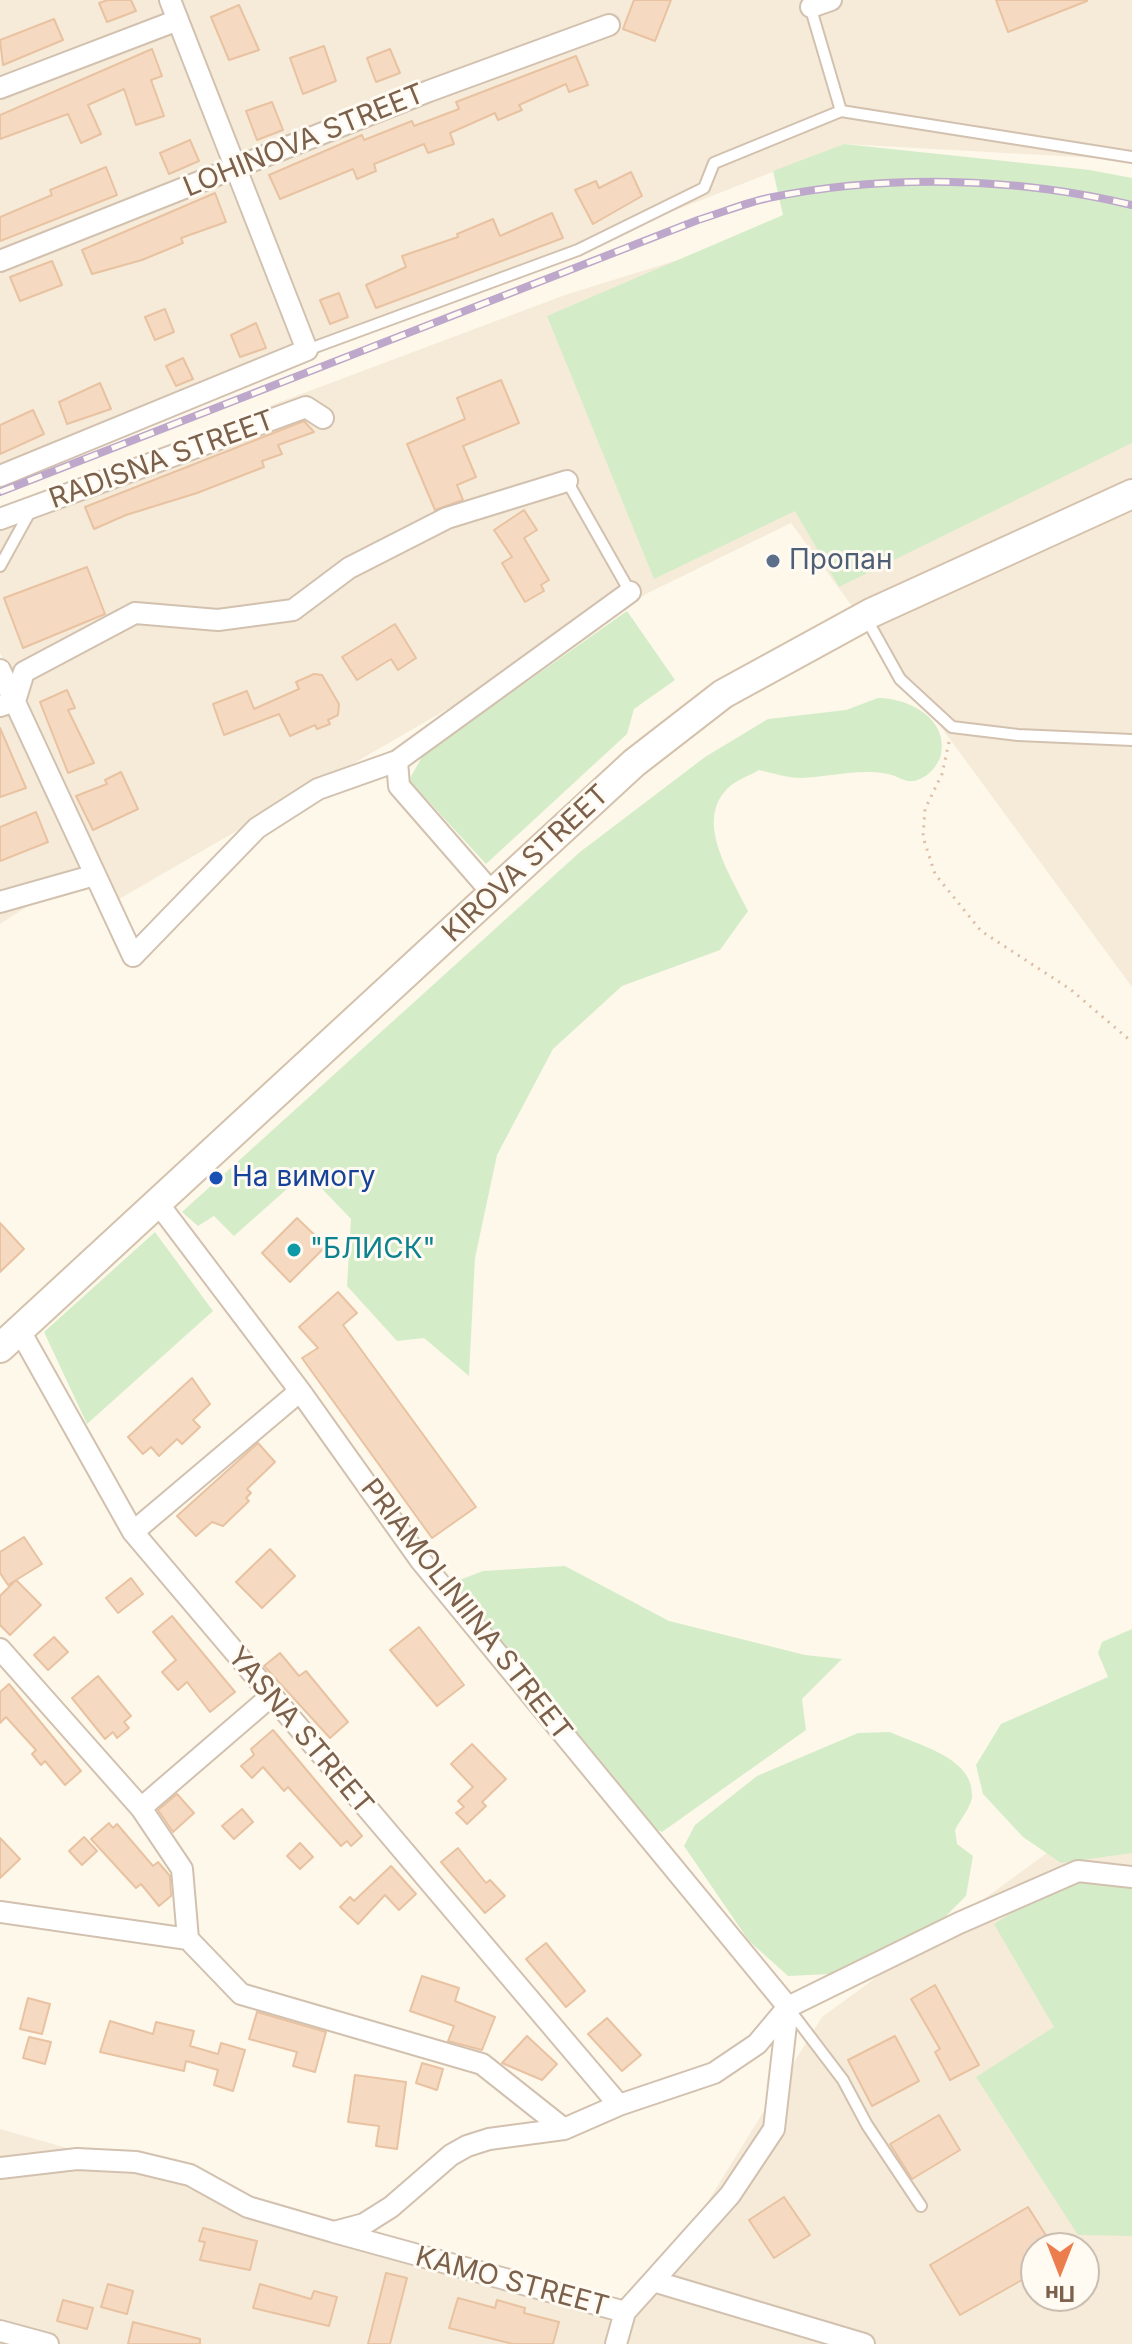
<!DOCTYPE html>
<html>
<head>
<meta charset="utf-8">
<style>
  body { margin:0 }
  #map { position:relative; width:1132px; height:2344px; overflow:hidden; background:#fef8eb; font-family:Inter,sans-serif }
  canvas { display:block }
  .north { position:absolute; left:1020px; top:2232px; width:80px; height:80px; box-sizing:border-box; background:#fffbf3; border:2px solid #cabdb0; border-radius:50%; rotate:180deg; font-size:22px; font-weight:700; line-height:32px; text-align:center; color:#7b604b }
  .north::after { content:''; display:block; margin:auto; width:28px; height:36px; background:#ec7d4c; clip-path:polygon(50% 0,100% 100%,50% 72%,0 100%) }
</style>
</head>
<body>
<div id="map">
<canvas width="1132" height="2344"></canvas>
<div class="north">Пн</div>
</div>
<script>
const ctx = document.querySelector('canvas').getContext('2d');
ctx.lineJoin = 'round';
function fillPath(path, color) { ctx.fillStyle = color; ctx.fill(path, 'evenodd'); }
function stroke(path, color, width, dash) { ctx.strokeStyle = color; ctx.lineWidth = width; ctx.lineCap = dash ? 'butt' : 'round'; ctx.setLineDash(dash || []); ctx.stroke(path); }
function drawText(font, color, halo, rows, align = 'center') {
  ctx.font = font + ' Inter,sans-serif'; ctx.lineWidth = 6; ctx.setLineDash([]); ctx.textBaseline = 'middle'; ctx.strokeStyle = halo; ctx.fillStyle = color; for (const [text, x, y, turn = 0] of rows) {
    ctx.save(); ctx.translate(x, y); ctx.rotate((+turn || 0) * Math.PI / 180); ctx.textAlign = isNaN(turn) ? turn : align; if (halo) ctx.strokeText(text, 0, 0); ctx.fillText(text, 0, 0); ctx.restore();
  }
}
const residential = new Path2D(`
  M0,0h169l136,356 -305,112z
  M172,0h960v160l-288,-16 -532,209z
  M841,209l291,18v760l-341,-464 -143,70 -534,309 -114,-249v-146l565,-212z
  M0,695l81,177 -81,52z
  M1132,1791v553h-505l7,-23 188,-304zM1036,2248h48v48h-48z
  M0,2129l621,176 -12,39h-609z`);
const green = new Path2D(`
  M844,144l246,26 42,8v265l-293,144 -44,-76 -141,68 -107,-263 236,-101 -10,-44z
  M627,611l48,69 -41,29 -7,25 -141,130 -77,-84 14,-25z
  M878,698c31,0 71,21 63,57 -3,9 -10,19 -19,23 -15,8 -20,-1 -34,-4 -28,-6 -59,3 -87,4 -13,0 -29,-5 -42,-8 -10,6 -25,11 -32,19 -33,34 5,88 21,122l-28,39 -98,36 -69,63 -56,106 -22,103 -6,118 -45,-38 -27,3 -50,-55 4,-67 -45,-47 -72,64 -20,-20 -16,10 -16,-14 398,-360 125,-95 63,-38 78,-9z
  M155,1232l58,79 -126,113 -43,-92z
  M565,1566l104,55 136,34 37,4 -40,40 4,31 -144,102 -15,-7 -198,-241 34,-13z
  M1132,1629v224l-71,10 -38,-26 -40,-43 -7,-29 25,-41 107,-47 -10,-24 4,-11z
  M890,1732c28,13 85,26 82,65 -1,10 -12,23 -17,33l2,14 16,12 -7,40 -32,32 -82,45 -64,3 -39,-35 -65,-95 11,-21 62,-49 101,-43z
  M1080,1882l52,6v348l-54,-1 -102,-158 78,-50 -60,-103 17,-11z`);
const building = new Path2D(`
  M108,0h23l5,11 -29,11 -8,-19z
  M634,0h37l-16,41 -32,-12z
  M996,0h91v1l-79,31z
  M239,5l20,45 -30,10 -18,-43z
  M54,19l9,21 -60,25 -3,-25z
  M324,46l12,35 -33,13 -13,-36z
  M152,49l10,27 -11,4 13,36 -28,9 -12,-36 -36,16 13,29 -20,9 -13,-29 -68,25v-24z
  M390,49l10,24 -24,9 -9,-24z
  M576,56l12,29 -19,7 -3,-8 -47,21 3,5 -24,10 -3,-7 -45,20 4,11 -26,9 -4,-9 -50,20 2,7 -19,8 -4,-10 -73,30 -11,-24 93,-40 2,5 48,-19 2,5 45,-17 -3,-7z
  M272,102l11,28 -26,10 -11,-29z
  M190,140l9,21 -30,13 -9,-21z
  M106,167l11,28 -117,46v-24l52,-22 -2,-5z
  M631,172l11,24 -49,28 -18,-34 21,-9 3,7z
  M215,193l11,29 -45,16 2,5 -41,17 -50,14 -10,-24z
  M552,213l11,25 -187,70 -10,-23 40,-18 -4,-11 56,-19 -1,-3 36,-15 7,17z
  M52,261l10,24 -42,16 -10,-24z
  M339,293l9,24 -18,7 -10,-24z
  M165,309l9,23 -19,8 -10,-23z
  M256,323l10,25 -26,9 -9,-22z
  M183,358l10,21 -17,7 -10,-20z
  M501,380l18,43 -56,23 13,31 -19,8 6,15 -28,10 -28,-66 58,-25 -8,-21z
  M100,383l11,26 -44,15 -8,-22z
  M33,410l11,24 -44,20v-29z
  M304,421l10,11 -36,13 4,9 -20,7 2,6 -67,26 -71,22 -32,14 -9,-22z
  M524,510l13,20 -13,8 25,42 -8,5 3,6 -19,11 -23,-39 10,-6 -18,-27z
  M87,567l18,47 -82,34 -19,-50z
  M395,624l21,34 -18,12 -7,-11 -34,21 -15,-23z
  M314,674l8,1 17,29 -1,11 -10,5 2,4 -13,5 -2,-4 -25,11 -11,-22 -55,21 -11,-31 34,-13 7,18 45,-20 -3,-7z
  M67,690l8,18 -7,2 26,53 -26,10 -28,-71z
  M0,728l26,60 -26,9z
  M121,772l17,37 -45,21 -17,-34 31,-12 -2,-4z
  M36,812l12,30 -48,19v-34z
  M297,1218l29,28 -36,36 -28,-29z
  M0,1223l24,26 -24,23z
  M338,1292l19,21 -14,12 133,182 -44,31 -130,-180 16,-10 -19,-21z
  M192,1378l18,26 -17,16 7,7 -18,17 -5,-5 -18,17 -8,-9 -8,7 -15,-17z
  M258,1443l17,19 -28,27 4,4 -5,5 3,3 -26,25 -11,-4 -16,14 -19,-20z
  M24,1537l18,27 -34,21 -8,-12v-21z
  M270,1549l25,27 -33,32 -26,-26z
  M131,1578l12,16 -25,19 -12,-15z
  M16,1580l25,25 -31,30 -10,-10v-29z
  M172,1616l63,76 -25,20 -23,-30 -9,8 -16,-18 14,-12 -23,-28z
  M419,1627l45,58 -27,21 -47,-56z
  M54,1637l14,15 -20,18 -14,-15z
  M280,1653l19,23 7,-5 42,51 -18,16 -66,-72z
  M98,1676l33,40 -7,6 5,6 -12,10 -4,-6 -8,7 -33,-41z
  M9,1684l72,87 -16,14 -20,-24 -4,4 -9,-11 4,-4 -30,-33 -6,6v-31z
  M273,1730l89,106 -11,10 -4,-5 -6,5 -53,-59 -4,4 -21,-24 -11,11 -11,-12 13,-11 -3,-6z
  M472,1744l34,35 -24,23 4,4 -19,18 -11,-11 8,-6 -6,-6 15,-14 -22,-23z
  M177,1794l17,19 -21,19 -15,-22z
  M242,1809l11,13 -19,17 -12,-13z
  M109,1823l4,5 4,-4 36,42 5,-4 12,14 1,20 -12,10 -18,-22 -5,4 -45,-49z
  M84,1837l13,14 -15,14 -13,-14z
  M0,1838l20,21 -20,19z
  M300,1843l13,14 -13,12 -13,-13z
  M458,1848l28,35 4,-3 15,16 -20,17 -44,-51z
  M391,1866l25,28 -17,16 -14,-15 -27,29 -18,-17 10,-10 4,4z
  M546,1943l39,48 -19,16 -40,-48z
  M422,1976l37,12 -4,13 40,16 -13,33 -34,-9 6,-15 -44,-15z
  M935,1985l44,80 -29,15 -15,-28 5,-3 -29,-50z
  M28,1998l22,6 -8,30 -22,-5z
  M257,2012l69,20 -11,40 -22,-6 4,-14 -48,-13z
  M607,2018l34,37 -19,16 -34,-37z
  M110,2021l43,13 3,-12 38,9 -4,15 28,8 3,-11 24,7 -12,41 -19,-6 4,-15 -32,-9 -2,10 -84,-19z
  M527,2036l30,28 -15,16 -40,-17z
  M895,2036l24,45 -47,25 -24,-46z
  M29,2037l22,5 -6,22 -22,-6z
  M422,2063l21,6 -6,21 -21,-7z
  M355,2075l51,7 -9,67 -21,-3 3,-20 -31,-4z
  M939,2115l21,35 -48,29 -22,-35z
  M784,2197l26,38 -36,23 -25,-38z
  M1028,2207l26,41h-18v24l-76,43 -30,-50z
  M203,2228l54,13 -7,29 -50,-10 5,-18 -6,-1z
  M386,2273l21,5 -17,66h-22z
  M108,2284l25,7 -6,23 -26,-7z
  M260,2284l51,15 3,-8 23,6 -8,29 -76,-18z
  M458,2298l37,10 2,-8 28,8 -1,5 35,9 -6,22h-40l-64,-16z
  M63,2300l30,8 -6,21 -30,-8z
  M133,2322l67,17v5h-72z`);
const path = new Path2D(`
  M949,742l-7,32 -17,35 -2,28 12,37 46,57 89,58 62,53`);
const service = new Path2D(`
  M810,6l31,105
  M307,350l271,-100 126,-62 10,-25 127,-52 291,46
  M567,481l63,111
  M0,566l32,-58
  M866,618l34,61 52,48 66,8 114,5
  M789,2009l54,71 24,45 54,81`);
const minor = new Path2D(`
  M811,7l20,-7
  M0,88l178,-68
  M0,261l429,-170 180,-66
  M0,476l307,-126 -137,-350
  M0,519l306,-112 17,11
  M0,670l133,286 124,-128 61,-39 79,-28 233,-169
  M0,706l15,-5 9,-29 111,-59 83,7 75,-10 56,-42 98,-50 120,-37
  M397,761l2,25 95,109
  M0,902l95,-27
  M157,1202l143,189 121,170 367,446
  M20,1331l113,201 486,573
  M133,1532l167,-141
  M0,1649l141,159 41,61 6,70
  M141,1808l129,-111
  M0,1912l188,27 53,55 241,70 82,65
  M0,2168l77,-9 59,3 54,13 58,32 86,25 30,-8 27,-17 60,-52 16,-9 22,-7 75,-10 55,-24 95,-32 43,-29 31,-37 171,-84 119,-52 54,6
  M334,2232l291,80 28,-31 211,63
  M653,2281l77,-86 44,-66 14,-122
  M0,2331l48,13
  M616,2344l9,-32`);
const secondary = new Path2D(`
  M0,1348l634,-585 89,-69 148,-81 261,-119`);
const rail = new Path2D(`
  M0,492l698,-272c23,-7 47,-17 70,-22 118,-24 247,-21 364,7`);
const markers = [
  [773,561,8,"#5c6f8a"],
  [216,1178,8,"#1a4fb4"],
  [294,1250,8,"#0f9aa8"]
];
const streetNames = [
  ["LOHINOVA STREET",304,141,-22],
  ["RADISNA STREET",162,460,-20],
  ["KIROVA STREET",526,864,-43],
  ["PRIAMOLINIINA STREET",466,1610,52],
  ["YASNA STREET",300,1731,50],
  ["KAMO STREET",512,2282,15]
];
const serviceNames = [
  ["Пропан",789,561]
];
const transitNames = [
  ["На вимогу",232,1178]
];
const cultureNames = [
  ["\"БЛИСК\"",310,1250]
];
fillPath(residential, '#f6ebd9');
fillPath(green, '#d4edc8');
fillPath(building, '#f5dac1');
stroke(building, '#e8c2a1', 2);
stroke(service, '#d2c1af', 14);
stroke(minor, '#d2c1af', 24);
stroke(secondary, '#d5c2ad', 32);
stroke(path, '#dbbda3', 3, [2, 6]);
stroke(service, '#fff', 10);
stroke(minor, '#fff', 20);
stroke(secondary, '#fff', 28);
stroke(rail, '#bda7ca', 8);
stroke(rail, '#fffbf3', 5, [15]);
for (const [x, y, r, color] of markers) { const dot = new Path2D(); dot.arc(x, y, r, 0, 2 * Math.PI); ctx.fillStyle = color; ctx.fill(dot); stroke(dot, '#fffbf3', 3); }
drawText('28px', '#7b604b', '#fffbf3', streetNames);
drawText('28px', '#4e5e75', '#fffbf3', serviceNames, 'left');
drawText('28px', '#164399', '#fffbf3', transitNames, 'left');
drawText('28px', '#0d838f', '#fffbf3', cultureNames, 'left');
</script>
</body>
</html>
